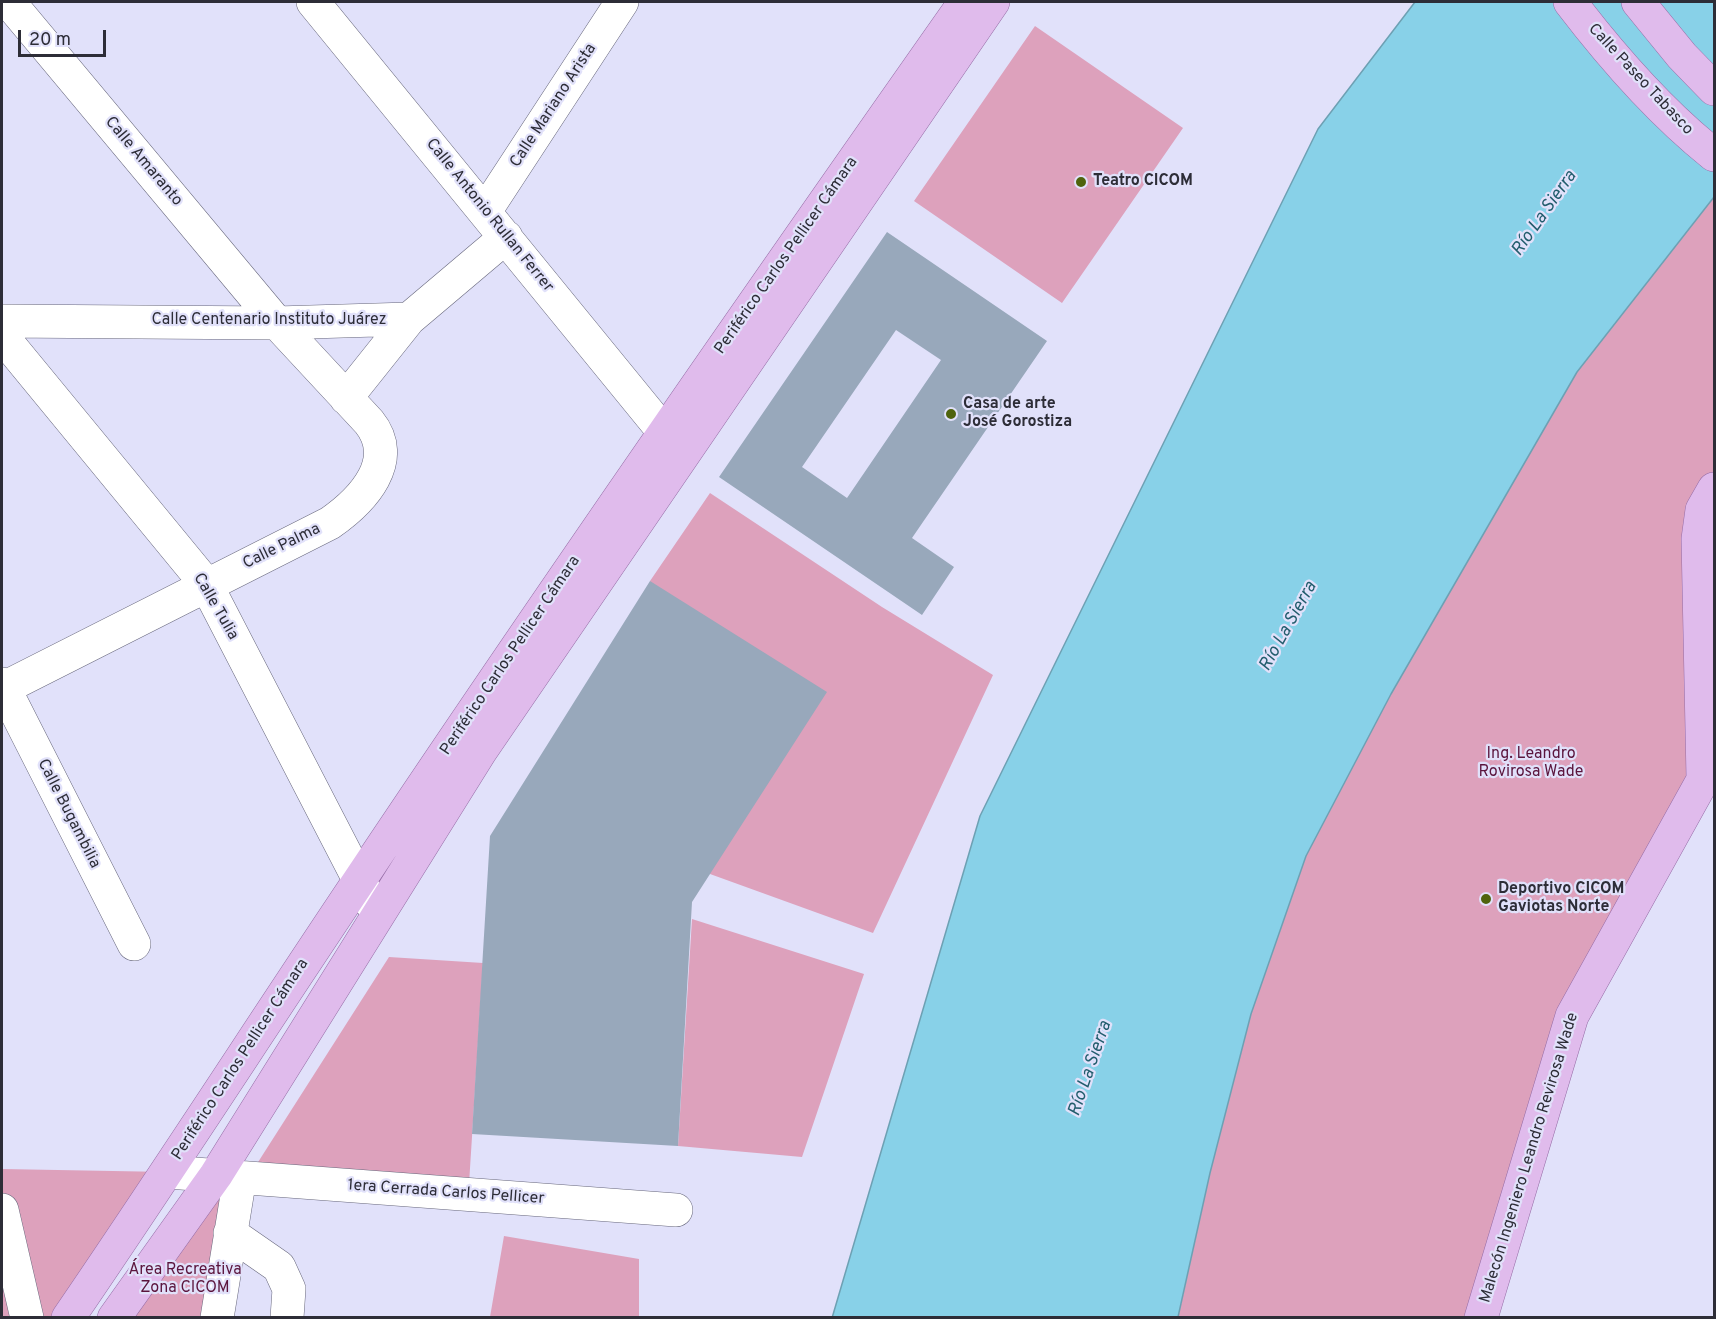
<!DOCTYPE html>
<html>
<head>
<meta charset="utf-8">
<style>
  body { margin:0 }
  #map { position:relative; width:1716px; height:1319px; overflow:hidden; background:#e1e1fa; font-family:Overpass,sans-serif }
  canvas { display:block }
  .frame { position:absolute; inset:0; border:3px solid #2d2d37; pointer-events:none }
  .scale { position:absolute; left:18px; top:30px; width:88px; height:27px; box-sizing:border-box; border:3px solid #2d2d37; border-top:0; padding-left:8px; font-size:18px; line-height:21px; white-space:nowrap; color:#2d2d37; -webkit-text-stroke:4px #e1e1fa; paint-order:stroke }
</style>
</head>
<body>
<div id="map">
<canvas width="1716" height="1319"></canvas>
<div class="frame"></div>
<div class="scale">20 m</div>
</div>
<script>
const ctx = document.querySelector('canvas').getContext('2d');
ctx.lineJoin = 'round';
function fillPath(path, color) { ctx.fillStyle = color; ctx.fill(path, 'evenodd'); }
function stroke(path, color, width, dash) { ctx.strokeStyle = color; ctx.lineWidth = width; ctx.lineCap = dash ? 'butt' : 'round'; ctx.setLineDash(dash || []); ctx.stroke(path); }
function drawText(font, color, halo, rows, align = 'center') {
  ctx.font = font + ' Overpass,sans-serif'; ctx.lineWidth = 4.5; ctx.setLineDash([]); ctx.textBaseline = 'middle'; ctx.strokeStyle = halo; ctx.fillStyle = color; for (const [text, x, y, turn = 0] of rows) {
    ctx.save(); ctx.translate(x, y); ctx.rotate((+turn || 0) * Math.PI / 180); ctx.textAlign = isNaN(turn) ? turn : align; if (halo) ctx.strokeText(text, 0, 0); ctx.fillText(text, 0, 0); ctx.restore();
  }
}
const green = new Path2D(`
  M1035,26l148,102 -121,175 -148,-102z
  M1714,197v563l-142,256 -85,301 -309,1 32,-145 41,-159 55,-158 85,-162 186,-322z
  M710,493l172,114 111,68 -120,258 -163,-59 -60,-293z
  M692,919l172,55 -62,183 -124,-11z
  M389,957l94,6 -14,221 -216,-14z
  M2,1169l166,3 -100,145 -66,1z
  M216,1175l24,2 -23,140 -103,1z
  M504,1236l135,23v58h-149z`);
const water = new Path2D(`
  M1415,2h299v195l-137,175 -186,322 -85,162 -55,158 -41,159 -32,144 -346,1 148,-502 338,-687z`);
const building = new Path2D(`
  M887,232l160,109 -135,197 42,29 -32,48 -203,-138zM896,330l45,30 -94,138 -45,-31z
  M650,581l177,111 -135,210 -14,244 -206,-12 18,-298z`);
const minor = new Path2D(`
  M313,2l369,452
  M486,210l136,-208
  M2,321l275,2 132,-4 97,-82
  M2,336l204,248 165,319
  M346,398l63,-79
  M2,684l132,260
  M2,689l328,-166c33,-23 70,-63 39,-101l-92,-99 -268,-321
  M168,1172l508,38
  M2,1210l25,108
  M230,1233l49,34 10,22 -2,29
  M217,1318l23,-141`);
const major = new Path2D(`
  M1570,2c42,55 90,110 144,153
  M1638,2l44,54 32,33
  M1703,778l-5,-239 4,-29 12,-21
  M68,1318c100,-146 195,-294 293,-440 197,-295 400,-586 604,-876
  M114,1318l102,-143 264,-423 513,-750
  M1481,1318l91,-302 142,-256`);
const markers = [
  [1081,182,6,"#4f630d"],
  [951,414,6,"#4f630d"],
  [1486,899,6,"#4f630d"]
];
const streetNames = [
  ["Calle Paseo Tabasco",1640,80,47],
  ["Calle Mariano Arista",554,106,-57],
  ["Calle Amaranto",143,162,50],
  ["Calle Antonio Rullan Ferrer",489,216,51],
  ["Periférico Carlos Pellicer Cámara",787,256,-55],
  ["Calle Centenario Instituto Juárez",269,321],
  ["Calle Palma",282,547,-26],
  ["Calle Tulia",215,607,60],
  ["Periférico Carlos Pellicer Cámara",511,656,-56],
  ["Calle Bugambilia",68,814,63],
  ["Periférico Carlos Pellicer Cámara",241,1060,-57],
  ["Malecón Ingeniero Leandro Revirosa Wade",1530,1158,-73],
  ["1era Cerrada Carlos Pellicer",446,1193,4]
];
const poiNames = [
  ["Teatro CICOM",1093,182],
  ["Casa de arte",963,405],
  ["José Gorostiza",963,423],
  ["Deportivo CICOM",1498,890],
  ["Gaviotas Norte",1498,908]
];
const parkNames = [
  ["Ing. Leandro",1531,755],
  ["Rovirosa Wade",1531,773],
  ["Área Recreativa",185,1271],
  ["Zona CICOM",185,1289]
];
const waterNames = [
  ["Río La Sierra",1545,214,-55],
  ["Río La Sierra",1289,627,-61],
  ["Río La Sierra",1091,1069,-71]
];
fillPath(green, '#dda1bc');
fillPath(water, '#88d1e8');
stroke(water, '#6da0b3', 1.5);
fillPath(building, '#98a8bb');
stroke(minor, '#67677c', 34);
stroke(major, '#946ca5', 34);
stroke(minor, '#fff', 33);
stroke(major, '#e0bbec', 33);
for (const [x, y, r, color] of markers) { const dot = new Path2D(); dot.arc(x, y, r, 0, 2 * Math.PI); ctx.fillStyle = color; ctx.fill(dot); stroke(dot, '#e1e1fa', 2); }
drawText('16px', '#2d2d37', '#e1e1fa', streetNames);
drawText('bold 16px', '#2d2d37', '#e1e1fa', poiNames, 'left');
drawText('16px', '#5b153d', '#e1e1fa', parkNames);
drawText('italic 18px', '#225d6d', '#e1e1fa', waterNames);
</script>
</body>
</html>
